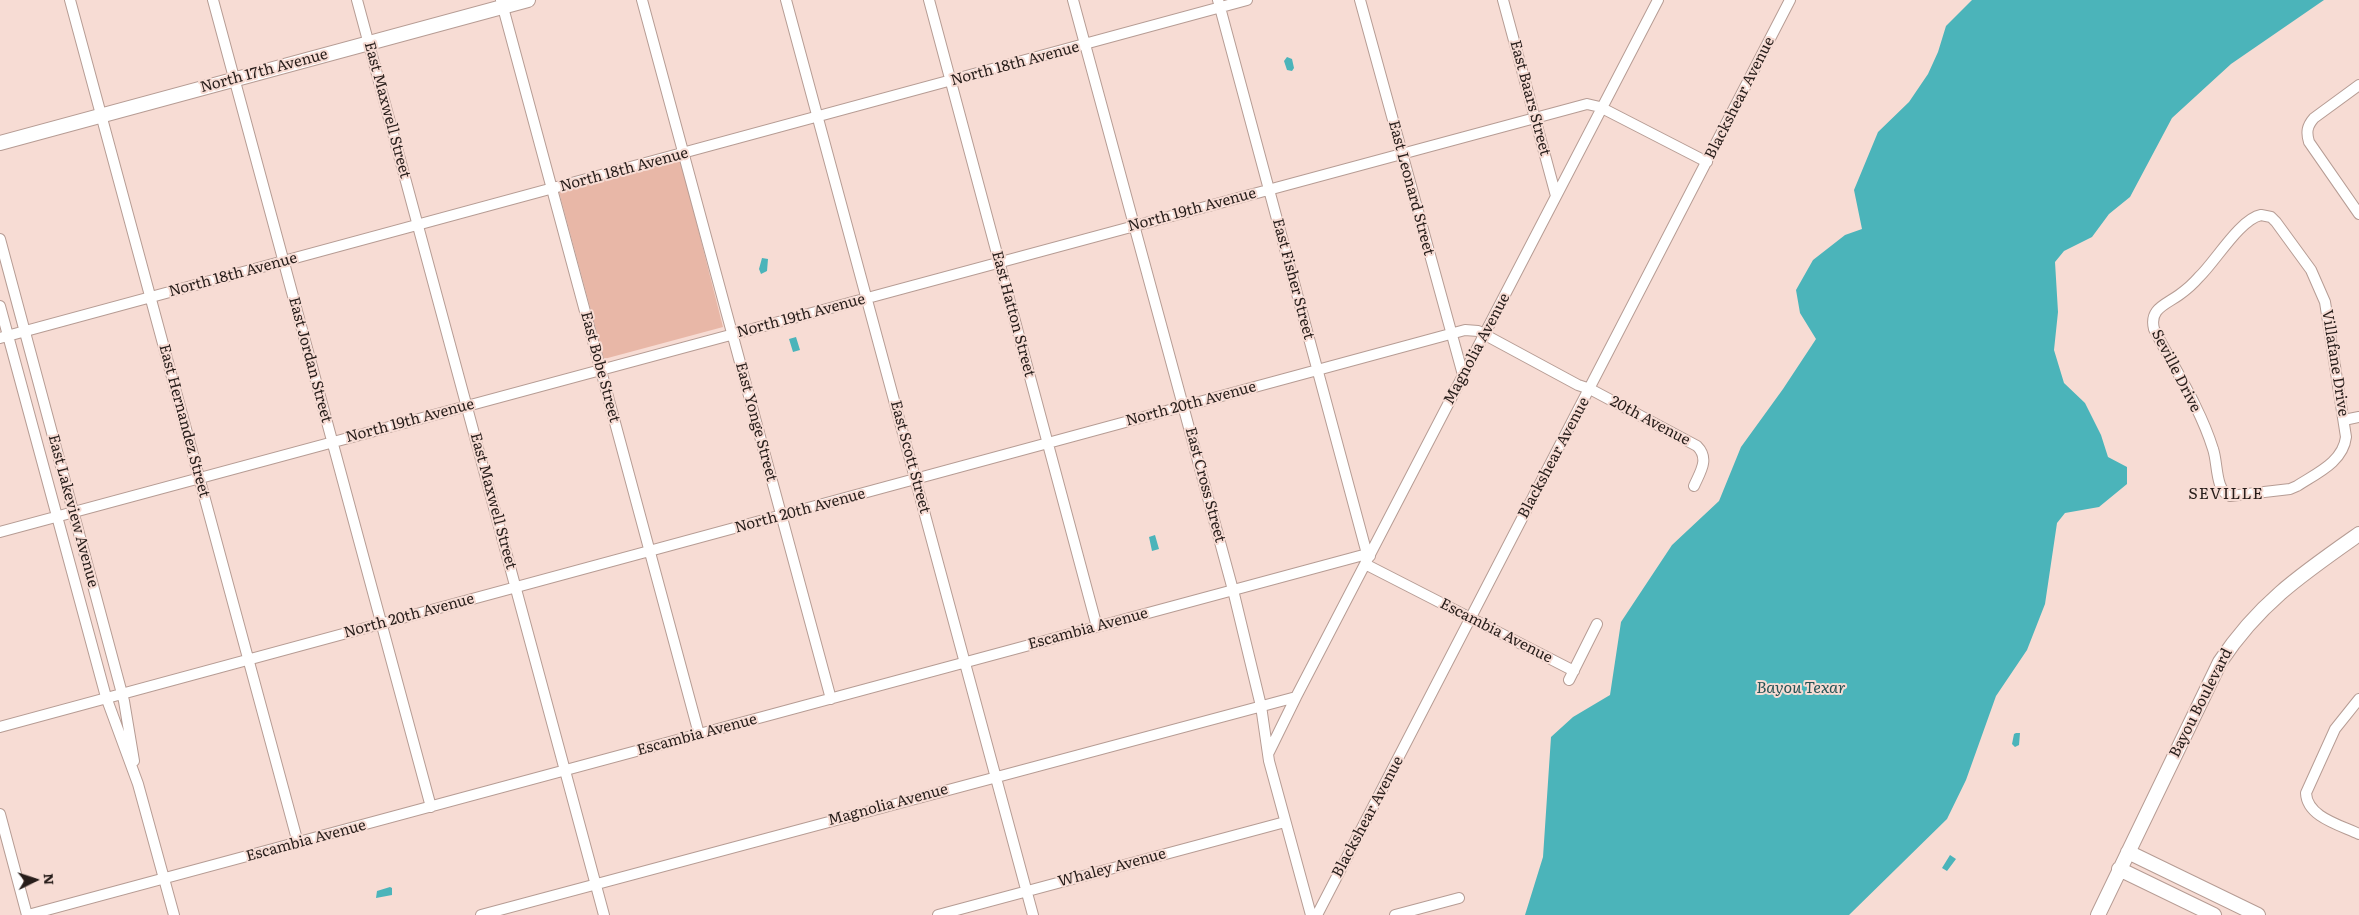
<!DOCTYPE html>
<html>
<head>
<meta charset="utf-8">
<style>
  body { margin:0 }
  #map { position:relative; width:2359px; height:915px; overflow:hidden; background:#f7dcd4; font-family:Literata,serif }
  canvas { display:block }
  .north { position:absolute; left:10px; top:855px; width:50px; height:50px; -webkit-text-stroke:4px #f7dcd4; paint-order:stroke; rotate:86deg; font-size:14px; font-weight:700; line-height:20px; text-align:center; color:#271d1a }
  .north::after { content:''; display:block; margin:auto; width:18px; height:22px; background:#271d1a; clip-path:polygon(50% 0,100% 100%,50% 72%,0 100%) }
</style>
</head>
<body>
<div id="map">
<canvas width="2359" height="915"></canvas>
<div class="north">N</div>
</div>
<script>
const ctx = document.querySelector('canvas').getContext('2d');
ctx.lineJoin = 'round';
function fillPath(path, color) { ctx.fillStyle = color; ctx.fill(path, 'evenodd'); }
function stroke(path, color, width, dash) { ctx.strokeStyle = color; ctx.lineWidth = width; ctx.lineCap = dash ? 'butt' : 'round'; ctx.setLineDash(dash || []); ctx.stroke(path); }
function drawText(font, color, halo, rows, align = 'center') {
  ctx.font = font + ' Literata,serif'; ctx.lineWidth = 4; ctx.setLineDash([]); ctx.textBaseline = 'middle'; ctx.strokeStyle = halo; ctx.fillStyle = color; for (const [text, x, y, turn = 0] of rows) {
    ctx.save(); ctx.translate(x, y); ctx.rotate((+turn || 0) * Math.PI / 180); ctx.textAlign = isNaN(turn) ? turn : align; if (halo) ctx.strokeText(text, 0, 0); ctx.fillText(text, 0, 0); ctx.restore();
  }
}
const green = new Path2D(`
  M680,158l43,169 -119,32 -45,-167z`);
const water = new Path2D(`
  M1972,0h352l-93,64 -59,54 -42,79 -21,17 -17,23 -28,14 -9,11 3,50 -4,38 10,33 21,20 16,32 7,22 19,10v17l-28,23 -34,6 -8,10 -12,81 -18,46 -31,46 -30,84 -19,39 -98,96h-324l18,-58 8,-120 22,-20 37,-22 11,-73 51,-77 47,-44 22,-54 42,-58 33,-50 -16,-26 -4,-23 17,-30 32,-25 17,-6 -8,-39 24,-58 31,-30 19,-28 10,-22 8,-26z
  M1287,57l5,2 2,9 -2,3 -5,-1 -3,-9z
  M762,258l6,1 -1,12 -6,3 -2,-5z
  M796,337l4,13 -7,2 -4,-13z
  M1155,535l4,14 -7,2 -3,-14z
  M2016,733h4l-1,12 -4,2 -3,-3 2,-10z
  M1950,855l6,4 -9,12 -5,-3z
  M390,887l2,1v7l-16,3 1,-7z`);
const street = new Path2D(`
  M70,0l228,843
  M213,0l218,807
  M357,0l247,915
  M501,0l198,734
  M642,0l189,699
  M786,0l247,915
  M929,0l168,627
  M1073,0l160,590 28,116 8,55 42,154
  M1218,0l149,554 3,2
  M1360,0l103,375
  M1503,0l53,196
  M2359,85l-45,33c-7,8 -8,14 -5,24l50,72
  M2261,215l10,2 5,5 35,48 14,32 21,135c-3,25 -29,36 -49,49l-7,3 -60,7c-15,-5 -12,-33 -17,-47 -13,-42 -39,-81 -59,-120 -5,-20 11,-24 25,-34 7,-5 14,-11 20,-18 16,-15 41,-58 62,-62z
  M0,239l124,462 10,60
  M0,306l106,391 32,87 36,131
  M0,338l1247,-338
  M2344,420l15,-3
  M0,532l1587,-428 13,3 107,55
  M1365,564l209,107
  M1569,680l28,-56
  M2359,699l-24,30 -29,64c1,24 34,32 53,41
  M0,727l1465,-397 13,1 100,54 12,4 107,57c13,13 3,26 -3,40
  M1269,752l27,-55
  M0,814l27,101
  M28,915l1339,-361
  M481,915l815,-218 362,-697
  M938,915l347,-93
  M1317,915l473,-915
  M1395,915l64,-17`);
const secondary = new Path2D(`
  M0,143l528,-143
  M2128,852l130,63
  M2119,869l95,46
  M2098,915l122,-253c39,-59 82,-88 139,-128`);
const streetNames = [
  ["North 18th Avenue",1015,64,-15],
  ["North 17th Avenue",264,71,-15],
  ["East Baars Street",1530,98,75],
  ["Blackshear Avenue",1740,98,-63],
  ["East Maxwell Street",387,110,75],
  ["North 18th Avenue",624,170,-15],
  ["East Leonard Street",1411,188,75],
  ["North 19th Avenue",1192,210,-15],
  ["North 18th Avenue",233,275,-15],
  ["East Fisher Street",1293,279,75],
  ["East Hatton Street",1013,314,75],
  ["North 19th Avenue",801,316,-15],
  ["Magnolia Avenue",1477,349,-62],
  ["East Jordan Street",310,360,75],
  ["Villafane Drive",2335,363,81],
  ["East Bobe Street",600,367,75],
  ["Seville Drive",2176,371,63],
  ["North 20th Avenue",1191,404,-15],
  ["East Hernandez Street",184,421,75],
  ["North 19th Avenue",410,421,-15],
  ["20th Avenue",1650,421,28],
  ["East Yonge Street",756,422,75],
  ["East Scott Street",910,457,75],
  ["Blackshear Avenue",1554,458,-62],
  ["East Cross Street",1205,485,75],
  ["East Maxwell Street",493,501,75],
  ["East Lakeview Avenue",73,511,75],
  ["North 20th Avenue",800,511,-15],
  ["North 20th Avenue",409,616,-15],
  ["Escambia Avenue",1088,629,-15],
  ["Escambia Avenue",1496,631,27],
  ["Bayou Boulevard",2201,703,-63],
  ["Escambia Avenue",697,735,-15],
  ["Magnolia Avenue",888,805,-15],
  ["Blackshear Avenue",1368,817,-62],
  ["Escambia Avenue",306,841,-15],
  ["Whaley Avenue",1112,868,-15]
];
const neighbourhoodNames = [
  ["SEVILLE",2226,494]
];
const waterNames = [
  ["Bayou Texar",1801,688]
];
fillPath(green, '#e8b7a7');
fillPath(water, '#4bb4ba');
stroke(street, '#b69c94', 12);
stroke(secondary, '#b69c94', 16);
stroke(street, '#fff', 10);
stroke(secondary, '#fff', 14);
drawText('15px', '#271d1a', '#f7dcd4', streetNames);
ctx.letterSpacing = '1px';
drawText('16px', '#271d1a', '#f7dcd4', neighbourhoodNames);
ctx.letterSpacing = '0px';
drawText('italic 16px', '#255355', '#f7dcd4', waterNames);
</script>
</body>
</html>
